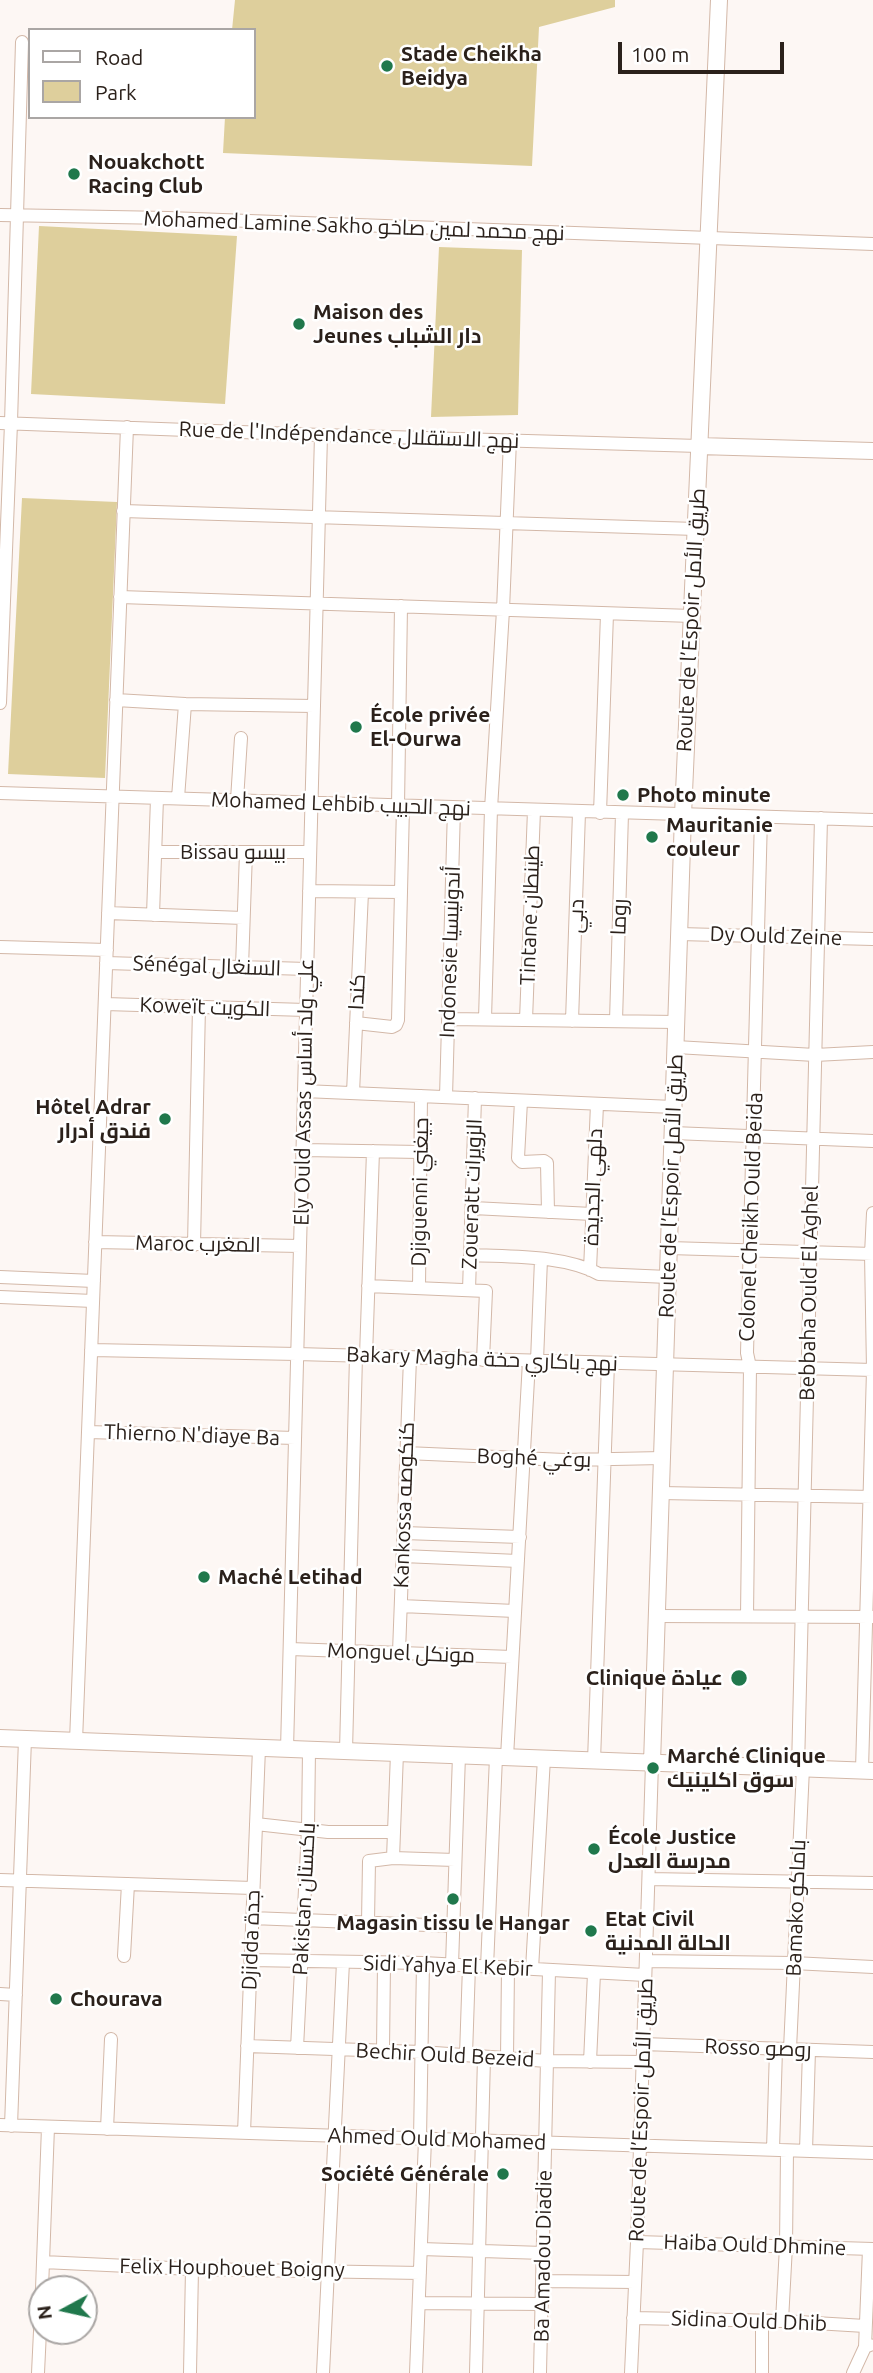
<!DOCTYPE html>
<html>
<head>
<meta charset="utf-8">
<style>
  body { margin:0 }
  #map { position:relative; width:873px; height:2373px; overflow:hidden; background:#fdf7f4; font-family:Ubuntu,sans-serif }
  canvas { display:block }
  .legend { position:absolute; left:28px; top:28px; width:228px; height:91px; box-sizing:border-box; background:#fff; border:2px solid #aaa6a4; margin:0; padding:9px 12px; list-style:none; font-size:21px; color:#2b211b }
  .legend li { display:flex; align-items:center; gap:14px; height:35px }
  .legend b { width:35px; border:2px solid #aaa6a4 }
  .north { position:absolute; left:28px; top:2275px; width:70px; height:70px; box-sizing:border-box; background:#fff; border:2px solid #aaa6a4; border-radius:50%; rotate:262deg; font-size:19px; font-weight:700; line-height:28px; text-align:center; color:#2b211b }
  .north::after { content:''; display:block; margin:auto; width:24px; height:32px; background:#20784c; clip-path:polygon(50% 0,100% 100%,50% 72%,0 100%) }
  .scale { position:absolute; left:618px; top:42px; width:166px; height:32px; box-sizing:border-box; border:4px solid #2b211b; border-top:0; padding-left:9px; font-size:21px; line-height:24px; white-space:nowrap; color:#2b211b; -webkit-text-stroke:5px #fff; paint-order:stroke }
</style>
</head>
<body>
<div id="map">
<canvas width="873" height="2373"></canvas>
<ul class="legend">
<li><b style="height:9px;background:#fff"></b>Road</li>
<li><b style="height:19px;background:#decf9c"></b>Park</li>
</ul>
<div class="north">N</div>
<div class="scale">100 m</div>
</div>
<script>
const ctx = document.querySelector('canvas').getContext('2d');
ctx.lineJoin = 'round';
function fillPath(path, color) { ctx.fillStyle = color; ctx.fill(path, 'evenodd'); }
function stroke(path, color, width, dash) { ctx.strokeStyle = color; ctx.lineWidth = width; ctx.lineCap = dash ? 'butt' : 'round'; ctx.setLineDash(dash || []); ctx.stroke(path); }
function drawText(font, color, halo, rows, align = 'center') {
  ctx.font = font + ' Ubuntu,Cairo,sans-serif'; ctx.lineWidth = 5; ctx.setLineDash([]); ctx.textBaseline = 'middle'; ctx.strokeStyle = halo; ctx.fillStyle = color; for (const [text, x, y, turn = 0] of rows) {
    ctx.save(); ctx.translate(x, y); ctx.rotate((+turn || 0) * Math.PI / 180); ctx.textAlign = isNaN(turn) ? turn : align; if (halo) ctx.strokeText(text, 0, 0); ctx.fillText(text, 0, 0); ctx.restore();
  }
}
const green = new Path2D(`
  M235,0h380v7l-76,20 -7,139 -309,-13 2,-36h29v-87h-22z
  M39,226l198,10 -12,168 -194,-10z
  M439,247l83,3 -4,165 -87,2z
  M22,498l95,4 -12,276 -97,-4z`);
const minor = new Path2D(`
  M0,215l168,3 705,26
  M0,423l321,12 378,11
  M123,511l573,18
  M120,597l572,19
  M116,700l69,4 129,2
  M0,703l11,-280 11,-381
  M0,793l873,27
  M178,798l7,-94
  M237,800l4,-62
  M398,806l3,-200
  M600,813l7,-199
  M155,852h155
  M309,891l92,1
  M108,913l135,5
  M153,915l4,-117
  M679,934l194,5
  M0,947l107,3
  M106,963l201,6
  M242,967l4,-115
  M105,1004l201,6
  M448,1019l228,3
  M485,1019l6,-210 12,-199 7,-170
  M526,1020l8,-210
  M572,1021l7,-209
  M616,1021l6,-208
  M356,1023l36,4 4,-2 2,-5 5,-214
  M676,1047l139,8 58,-3
  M304,1091l369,16
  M353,1093l9,-201
  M446,1097l8,-289
  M521,1101l-3,57 4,4 22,-1 3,2 1,49
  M673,1133l200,8
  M303,1150l117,2
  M473,1208l119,6
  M95,1242l205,4
  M194,1245l5,-239
  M669,1248l204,6
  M472,1255c39,2 92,0 127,19l69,3
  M590,1270l7,-166
  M0,1277l94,4
  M368,1286l118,5 -3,69
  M419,1288l2,-192
  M469,1290l6,-192
  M0,1297l93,4
  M91,1350l206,4 576,16
  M366,1356l7,-205
  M537,1361l4,-102
  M88,1432l207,6
  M406,1453l159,7 97,-2
  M661,1493l212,4
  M404,1533l116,4
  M403,1556l115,5
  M401,1606l114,5
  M657,1616l216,1
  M747,1616l3,-249 -3,-14 14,-536
  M290,1649l222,8
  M399,1652l11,-294
  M76,1741l51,-1314
  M287,1749l34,-1314
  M346,1751l10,-395
  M507,1757l22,-396
  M594,1761l14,-398
  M798,1768l23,-950
  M862,1770l11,-400 -2,-116 2,-41
  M256,1824l72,8h65
  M393,1858l4,-105
  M649,1879l224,4
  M0,1880l253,8
  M252,1918l201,8
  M368,1922l1,-61 24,-3 62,2
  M124,1956l4,-72
  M250,1960l173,3 222,12
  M646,1961l147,2 80,4
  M452,1965l7,-210
  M487,1967l9,-210
  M532,1969l12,-211
  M0,1994l16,1
  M643,2044l230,8
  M247,2046l174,6 126,9 95,1
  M297,2048l11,-219 1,-79
  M790,2049l13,-281
  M383,2050l1,-87
  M466,2055l3,-89
  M507,2058l1,-90
  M590,2062l4,-89
  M0,2125l873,28
  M11,2126l14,-387
  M107,2129l4,-90
  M244,2133l15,-385
  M420,2139l3,-176
  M773,2150l3,-101
  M806,2151l3,-101
  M637,2242l236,7
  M421,2249l122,4
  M43,2262l149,7 228,4
  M543,2281l92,1
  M42,2289l6,-162
  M419,2303l123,1
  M633,2318l149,3 83,5
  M782,2321l4,-75 1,-95
  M865,2347l4,-98
  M38,2373l4,-84
  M190,2373l2,-104
  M323,2373l20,-411
  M416,2373l9,-234
  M476,2373l8,-316
  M540,2373l9,-402
  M631,2373l6,-131 15,-479
  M762,2373v-52
  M853,2373l12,-26 5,-2`);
const tertiary = new Path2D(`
  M699,446l174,5
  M0,1738l873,33
  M652,1763l31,-948 36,-815`);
const markers = [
  [387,66,7,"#20784c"],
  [74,174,7,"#20784c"],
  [299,324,7,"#20784c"],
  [356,727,7,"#20784c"],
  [623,795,7,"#20784c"],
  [652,837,7,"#20784c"],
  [165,1119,7,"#20784c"],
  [204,1577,7,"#20784c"],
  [739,1678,9,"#20784c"],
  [653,1768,7,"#20784c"],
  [594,1849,7,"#20784c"],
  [453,1899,7,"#20784c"],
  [591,1931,7,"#20784c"],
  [56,1999,7,"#20784c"],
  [503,2174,7,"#20784c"]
];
const poiNames = [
  ["Stade Cheikha",401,54],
  ["Beidya",401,78],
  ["Nouakchott",88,162],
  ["Racing Club",88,186],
  ["Maison des",313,312],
  ["Jeunes دار الشباب",313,336],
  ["École privée",370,715],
  ["El-Ourwa",370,739],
  ["Photo minute",637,795],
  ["Mauritanie",666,825],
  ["couleur",666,849],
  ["Hôtel Adrar",151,1107,"right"],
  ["فندق أدرار",151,1131,"right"],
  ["Maché Letihad",218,1577],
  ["Clinique عيادة",723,1678,"right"],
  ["Marché Clinique",667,1756],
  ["سوق اكلينيك",667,1780],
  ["École Justice",608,1837],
  ["مدرسة العدل",608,1861],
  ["Etat Civil",605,1919],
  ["الحالة المدنية",605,1943],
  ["Magasin tissu le Hangar",453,1923,"center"],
  ["Chourava",70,1999],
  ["Société Générale",489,2174,"right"]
];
const streetNames = [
  ["Mohamed Lamine Sakho نهج محمد لمين صاخو",354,226,2],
  ["Rue de l'Indépendance نهج الاستقلال",349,435,2],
  ["Route de l’Espoir طريق الأمل",691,620,-87],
  ["Mohamed Lehbib نهج الحبيب",341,804,2],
  ["Bissau بيسو",233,852],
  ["Tintane طينطان",530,915,-88],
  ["دبي",576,916,-88],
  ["روما",619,917,-88],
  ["Dy Ould Zeine",776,936,2],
  ["Indonesie أندونيسيا",450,952,-88],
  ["Sénégal السنغال",207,966,2],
  ["كندا",357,992,-87],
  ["Koweït الكويت",205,1007,2],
  ["Ely Ould Assas علي ولد أساس",304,1092,-89],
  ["Route de l’Espoir طريق الأمل",671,1186,-88],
  ["دلهي الجديدة",593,1187,-88],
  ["Djiguenni جيغني",420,1192,-89],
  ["Zoueratt الزويرات",472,1194,-88],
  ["Colonel Cheikh Ould Beida",751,1217,-88],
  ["Maroc المغرب",198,1244,1],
  ["Bebbaha Ould El Aghel",809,1293,-89],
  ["Bakary Magha نهج باكاري حخة",482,1359,2],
  ["Thierno N'diaye Ba",192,1435,2],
  ["Boghé بوغي",534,1458,2],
  ["Kankossa كنكوصه",404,1505,-88],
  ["Monguel مونكل",401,1653,2],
  ["Pakistan باكستان",304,1899,-87],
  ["Bamako باماكو",796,1908,-88],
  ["Djidda جدة",251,1940,-88],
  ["Sidi Yahya El Kebir",448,1966,2],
  ["Rosso روصو",758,2048,2],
  ["Bechir Ould Bezeid",445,2055,3],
  ["Route de l’Espoir طريق الأمل",641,2110,-88],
  ["Ahmed Ould Mohamed",437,2139,2],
  ["Haiba Ould Dhmine",755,2245,2],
  ["Ba Amadou Diadie",543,2256,-89],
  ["Felix Houphouet Boigny",232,2268,1],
  ["Sidina Ould Dhib",749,2321,2]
];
fillPath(green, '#decf9c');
stroke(minor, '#d3b8a8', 14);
stroke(tertiary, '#d3b8a8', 18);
stroke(minor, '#fff', 12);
stroke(tertiary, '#fff', 16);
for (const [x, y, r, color] of markers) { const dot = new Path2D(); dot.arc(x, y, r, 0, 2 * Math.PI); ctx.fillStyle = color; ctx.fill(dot); stroke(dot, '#fff', 2.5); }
drawText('bold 21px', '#2b211b', '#fff', poiNames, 'left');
drawText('21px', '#2b211b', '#fff', streetNames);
</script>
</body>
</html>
